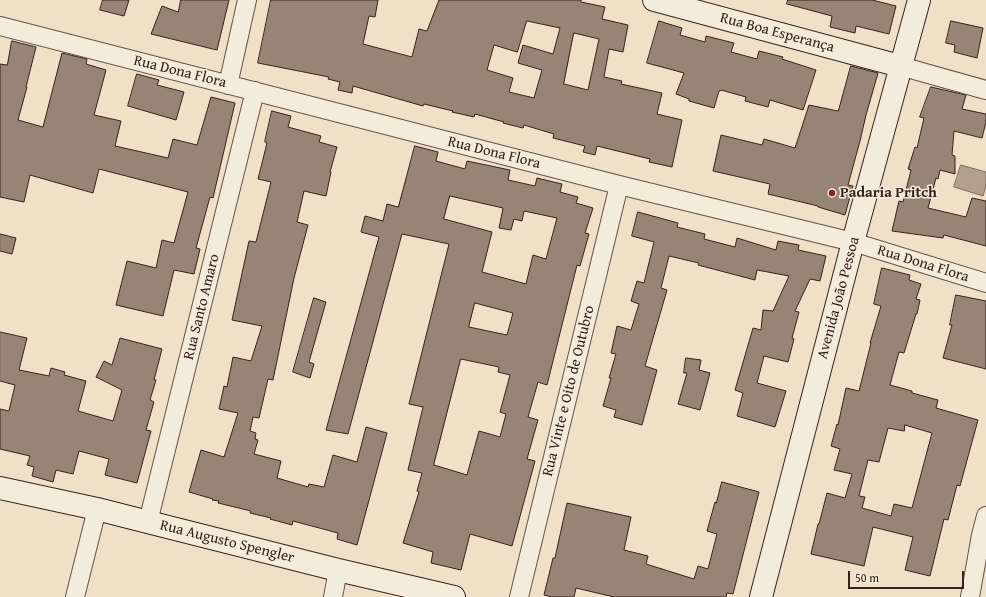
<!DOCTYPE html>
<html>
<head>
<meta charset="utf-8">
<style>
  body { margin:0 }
  #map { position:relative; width:986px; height:597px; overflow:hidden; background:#eee1c8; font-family:"Gentium Book Plus",serif }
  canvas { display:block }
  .scale { position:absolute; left:848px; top:571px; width:116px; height:18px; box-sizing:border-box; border:2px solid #37221b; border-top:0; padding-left:5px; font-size:12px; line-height:14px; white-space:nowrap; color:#37221b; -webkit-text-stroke:3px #f4ecdb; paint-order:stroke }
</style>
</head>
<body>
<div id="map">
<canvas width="986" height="597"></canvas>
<div class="scale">50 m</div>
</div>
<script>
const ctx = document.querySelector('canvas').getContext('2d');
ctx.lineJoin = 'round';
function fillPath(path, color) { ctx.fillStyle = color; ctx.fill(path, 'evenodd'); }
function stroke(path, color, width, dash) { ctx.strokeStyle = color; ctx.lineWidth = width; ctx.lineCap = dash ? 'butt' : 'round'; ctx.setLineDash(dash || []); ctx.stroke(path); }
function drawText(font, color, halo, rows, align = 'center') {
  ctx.font = font + ' "Gentium Book Plus",serif'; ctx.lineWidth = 3; ctx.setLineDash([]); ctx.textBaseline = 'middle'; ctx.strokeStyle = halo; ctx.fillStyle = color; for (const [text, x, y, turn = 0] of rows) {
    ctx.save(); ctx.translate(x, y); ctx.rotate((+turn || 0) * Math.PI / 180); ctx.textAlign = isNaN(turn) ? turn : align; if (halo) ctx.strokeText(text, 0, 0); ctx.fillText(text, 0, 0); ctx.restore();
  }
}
const water = new Path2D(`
  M961,165l25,7v14l-3,10 -29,-9z`);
const building = new Path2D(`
  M103,0h26l-5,16 -24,-6z
  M181,0h48l-12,50 -66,-16 11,-28 16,6z
  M271,0h107l-3,17 -6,-1 -6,28 49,13 7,-28 8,2 12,-31h142v2l24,5 -3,12 26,6 -5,27 -14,-3 -5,28 18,4 -1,3 41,9 -5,21 25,6 -10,47 -23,-5 1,-3 -53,-13 -2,9 -12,-3 2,-6 -32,-8 1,-4 -30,-9 -1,3 -20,-5 1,-1 -29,-8 -1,3 -22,-5 1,-1 -29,-7 -1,2 -70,-20 -1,7 -14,-3 2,-8 -12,-3 1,-2 -71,-14zM527,21l33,7 -7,26 -30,-9 -5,18 24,7 -8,28 -25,-6 4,-14 -26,-8 7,-25 23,7zM574,33l25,6 -11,51 -24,-6z
  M788,0h84l24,6 -7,28 -33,-8 -1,7 -25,-6 2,-11 -45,-12z
  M659,21l23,7 -2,7 25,7 1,-6 28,7 -3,9 26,7 2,-8 24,6 -1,2 34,11 -13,40 -33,-10 -2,7 -23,-6 1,-4 -25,-7 -1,1h-1l-5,17 -25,-7v-2l-13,-5 8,-21 -37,-10z
  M951,21l32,7 -6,30 -23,-6 1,-7 -9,-2z
  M12,41l24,6 -10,40h1l-9,33 25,7 19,-74 25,6 -1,5 20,6 -12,45 27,6 -6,25 53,12 5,-19 24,6 14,-48 24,6 -22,95 -3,-1 -14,51 4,1 -6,25 -20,-4 -11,46 -47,-11 11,-44 29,7 6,-28 12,3 14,-51 -89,-23 -6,24 -63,-18 -6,27 -24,-5v-133l7,1z
  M851,66l27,7 -12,42 -6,26 -12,44 5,1 -8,29 -27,-8v-1l-50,-12 2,-10 -57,-13 8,-36 41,10 2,-6 31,9 14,-43 29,6z
  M137,74l22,6 -2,5 27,7 -8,28 -48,-14z
  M931,87l35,8 -4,14 24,5v8l-4,16 -28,-7 -2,24 3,1v18l-15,-4 -2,9 -2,-1 -8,30 38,9 6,-19 14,3v45l-42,-11 -1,3 -51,-7 7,-30 4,1 8,-32 -3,-1 7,-22 2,1 7,-30 -4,-1z
  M272,111l19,5 -3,11 33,9 -2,6 18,5 -7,25h1l-5,24 -22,-5 -7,31 11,3 -14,53 -21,102 -5,-1 -9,39 -6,-1 -3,14 6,2 -1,6 3,1 -4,14 27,7 -4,17 31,9 1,-3 15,3 9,-32 24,7 9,-35 21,6 -30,112 -20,-6 1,-6 -45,-12 -1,4 -22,-6 1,-1 -21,-5 1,-2 -33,-8 1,-2 -7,-1 1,-1 -24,-7 12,-42 23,7 14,-44 -19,-4 5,-23 3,1 6,-30 18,4 11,-35 -30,-6 17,-79 7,1 15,-60 -13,-3 9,-36 -2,-1z
  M415,146l23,6 -2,9 29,8 2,-8 43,9 -2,10 27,6 2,-8 25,6 -2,8 18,5 -2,6 17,5 -8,25 4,1 -9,32 -3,-1 -30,120 -9,-3 -10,35 10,3 -11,39 8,2 -23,85 -42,-12 -9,36 -30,-7 2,-11 -30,-9 16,-51 -2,-1 5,-18 -14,-3 15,-63 -14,-3 40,-160 -47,-10 -54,200 -22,-4 53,-193 -18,-5 4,-16 18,5 4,-17 11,3zM450,196l53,12 -4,20 12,2 3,-11 8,2 2,-10 33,7 -11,41 -13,-4 -7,29 -44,-12 10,-40 -48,-13zM475,303l38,10 -6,22 -38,-8zM461,359l38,8 -1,5 12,3 -10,37 6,2 -6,23 -21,-6 -12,44 -33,-10z
  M638,212l40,11 -1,4 28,7 -1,5 31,8 2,-9 39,12 2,-9 21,4 -1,5 28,6 -6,25 -10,-2 -15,32 4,1 -7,26 2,1 -6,23 -24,-6 -7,27 29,8 -11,36 -38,-11 6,-23 -8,-3 18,-62 8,2 2,-20 10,1 16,-35 -32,-6 -2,10 -57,-15 1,-2 -30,-7 -8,32 6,2 -22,76 12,4 -15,55 -28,-8 2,-7 -13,-4 8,-28h-2l7,-24 -5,-1 6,-27 14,4 8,-26 -8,-3 6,-20 7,2 10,-41 -22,-6z
  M0,234l16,4 -4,16 -12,-3z
  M882,268l28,7 -1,5 12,4 -5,15 4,1 -3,14h-1l-12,39 -5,-1 -9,33 22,6v2l26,7 -2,8 42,12 -18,66 -3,-1 -9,35 -4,-1 -14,57 -25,-6 8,-33 -40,-10 -9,39 -53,-12 7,-30h1l8,-31 18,5 7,-24 -18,-4 6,-21 -9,-3 6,-22 1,1 8,-37 13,3 12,-48h-1l11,-37 -7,-2zM905,425l27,8 -20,75 -18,-4 -3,12 -29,-8 3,-11 -6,-1 9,-36 11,2 9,-34 16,3z
  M956,295l30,6v68l-43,-11 9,-33h-2z
  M314,298l12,4 -17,60 5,2 -4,14 -17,-6z
  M0,332l27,6 -8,32 30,6 2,-8 14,4 -1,3 22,6 -8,30 35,10 9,-31 -26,-13 8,-16 8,4 8,-27 42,11 -8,31h2l-6,20 4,2 -8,28 5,1 -14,52 -32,-8 4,-16 -30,-8 -6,23 -17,-4 -3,12 -21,-6 2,-9 -7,-2 3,-9 -30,-7v-40l9,2 6,-26 -15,-4z
  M686,358l15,2 -2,10 11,3 -10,37 -22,-6 9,-31h-3z
  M722,482l37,10 -26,102 -6,-1 -1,4h-112l-38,-9 -2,9h-22l-8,-2 9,-37h2l12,-55 64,14 -7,33 24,6 -2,8 48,15 4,-13 10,3 9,-35 -10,-3 8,-29 1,1z`);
const street = new Path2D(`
  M0,26l619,159 234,57 133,41
  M900,66l86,24
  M228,85l19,-85
  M148,522l107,-431
  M75,597l22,-88
  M333,597l5,-27
  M519,597l100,-412
  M970,597l11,-62 5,-19`);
const secondary = new Path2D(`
  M654,0l246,66
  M0,488l97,21 51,13 190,48 116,27
  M761,597l92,-355 66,-242`);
const markers = [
  [832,193,4,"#8f2418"]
];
const streetNames = [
  ["Rua Boa Esperança",777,33,15],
  ["Rua Dona Flora",180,72,14],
  ["Rua Dona Flora",494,153,14],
  ["Rua Dona Flora",923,264,17],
  ["Avenida João Pessoa",839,298,-75],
  ["Rua Santo Amaro",202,307,-76],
  ["Rua Vinte e Oito de Outubro",569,391,-76],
  ["Rua Augusto Spengler",227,542,14]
];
const poiNames = [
  ["Padaria Pritch",840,193]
];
fillPath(water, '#b0a08d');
stroke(water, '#806e5f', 1);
fillPath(building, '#968575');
stroke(building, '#37221b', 1);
stroke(street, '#655246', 20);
stroke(secondary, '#37221b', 24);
stroke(street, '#f4ecdb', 18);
stroke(secondary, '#f4ecdb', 22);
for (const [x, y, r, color] of markers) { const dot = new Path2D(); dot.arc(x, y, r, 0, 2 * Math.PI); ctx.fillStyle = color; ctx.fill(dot); stroke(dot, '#f4ecdb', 1.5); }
drawText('15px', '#37221b', '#f4ecdb', streetNames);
drawText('bold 15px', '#37221b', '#f4ecdb', poiNames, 'left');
</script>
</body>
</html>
